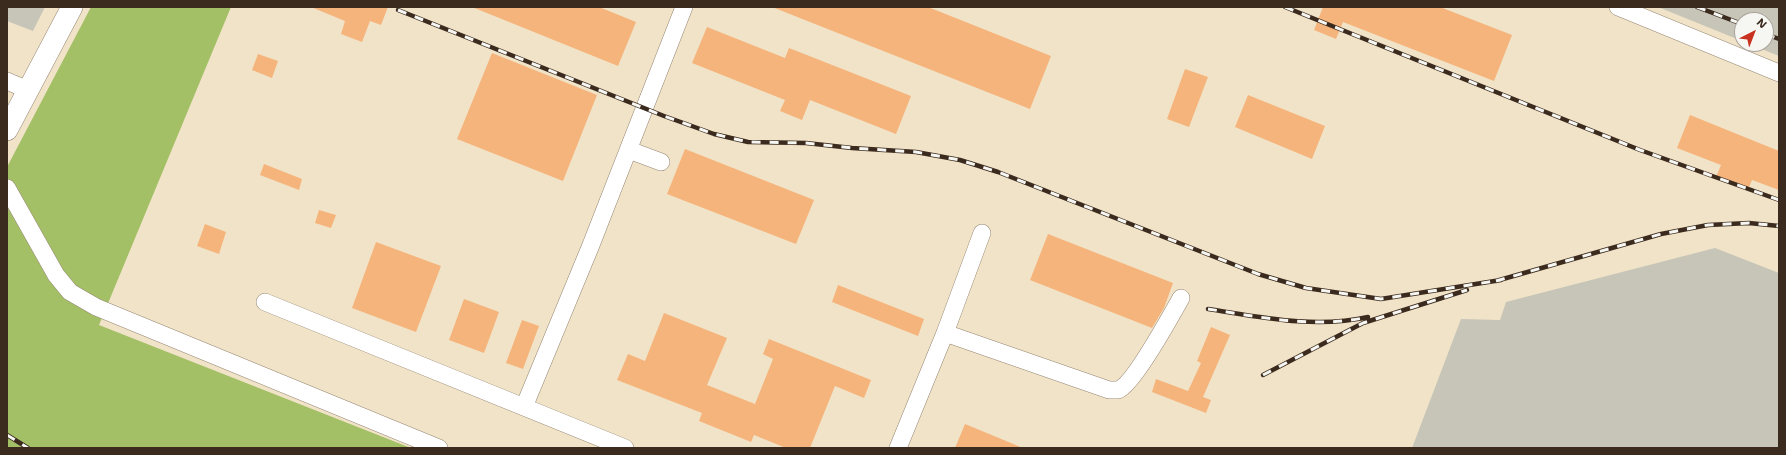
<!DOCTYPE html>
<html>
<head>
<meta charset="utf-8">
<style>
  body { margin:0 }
  #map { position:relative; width:1786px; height:455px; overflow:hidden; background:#f1e3c8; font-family:"Shantell Sans",sans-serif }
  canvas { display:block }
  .frame { position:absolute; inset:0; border:8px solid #3b2a1e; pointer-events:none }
  .north { position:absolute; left:1734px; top:12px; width:40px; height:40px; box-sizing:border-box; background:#f6f6f2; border:1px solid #aba49d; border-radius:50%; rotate:42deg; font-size:11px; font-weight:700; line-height:16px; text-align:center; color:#3b2a1e }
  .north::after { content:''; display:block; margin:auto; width:14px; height:18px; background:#c8321e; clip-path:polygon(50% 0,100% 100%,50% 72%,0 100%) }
</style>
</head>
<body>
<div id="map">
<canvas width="1786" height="455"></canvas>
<div class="frame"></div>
<div class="north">N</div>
</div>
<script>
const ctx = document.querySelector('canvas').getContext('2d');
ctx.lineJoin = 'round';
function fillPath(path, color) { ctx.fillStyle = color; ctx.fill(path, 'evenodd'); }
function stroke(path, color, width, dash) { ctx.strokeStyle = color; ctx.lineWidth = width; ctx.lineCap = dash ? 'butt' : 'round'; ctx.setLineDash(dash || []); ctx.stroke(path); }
const industrial = new Path2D(`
  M7,7h38l-12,24 -26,-10z
  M1658,7h121v49l-30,-12h17v-24h-24v21z
  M1715,248l64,25v175h-367l49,-129 39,1 6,-18z`);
const green = new Path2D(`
  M91,7h140l-132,318 312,123h-404v-281z`);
const building = new Path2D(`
  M311,7h77l-7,18 -11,-4 -8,21 -21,-8 4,-13z
  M472,7h127l37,15 -18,44z
  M772,7h156l123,49 -21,53z
  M1323,7h117l72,28 -18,46 -151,-59 -7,17 -22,-9z
  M707,27l78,31 4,-10 122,48 -15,38 -86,-34 -8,20 -22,-9 5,-11 -93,-37z
  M492,53l105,42 -34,86 -106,-42z
  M258,54l20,7 -6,17 -20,-8z
  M1185,69l23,8 -19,50 -22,-8z
  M1248,95l77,31 -13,33 -77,-32z
  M1690,115l89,36v39l-27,-10 -4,10 -32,-13 5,-12 -44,-17z
  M685,149l129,51 -18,44 -129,-50z
  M264,164l38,15 -3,11 -39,-15z
  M319,210l17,5 -5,13 -16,-5z
  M205,224l21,8 -7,22 -22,-8z
  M1048,234l125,49 -9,25 -12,20 -122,-48z
  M376,242l65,24 -25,66 -64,-24z
  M838,285l86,34 -6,17 -86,-34z
  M464,299l35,13 -15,41 -35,-13z
  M664,313l63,25 -20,47 48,19 18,-45 -10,-5 6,-15 102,41 -7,18 -29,-12 -25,62h-24l-32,-13 -3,7 -52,-21 3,-8 -85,-33 11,-26 17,7z
  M522,320l17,6 -16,43 -17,-6z
  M1211,327l19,8 -27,62 8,3 -5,13 -54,-21 4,-13 32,12 13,-28 -4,-2z
  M965,424l58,24h-68z`);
const minor = new Path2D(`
  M1618,7l161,66
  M7,81l21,9
  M629,150l32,12
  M7,188l49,87 14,17 26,15 343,141
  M265,302l360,146
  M945,333l164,57c2,0 6,0 9,0 15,-5 54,-76 63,-92
  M524,407l67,-162 93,-238
  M898,448l47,-115 37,-100`);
const major = new Path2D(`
  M7,130l65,-123`);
const rail = new Path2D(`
  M1285,7l355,143 139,50
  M1697,7l45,17
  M398,10l266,106 50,18 34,8 58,1 46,5 64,4 44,8 38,12 260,102 48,14 75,11 120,-19
  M1766,34l13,5
  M1496,281l165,-47 47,-9 41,-2 30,3
  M1208,309c52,8 107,20 160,8
  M1263,375l100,-52 104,-33
  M7,435l21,13`);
fillPath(industrial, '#c6c5b8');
fillPath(green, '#a4c067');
fillPath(building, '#f5b47b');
stroke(minor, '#968673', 18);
stroke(major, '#968673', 22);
stroke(minor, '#fff', 17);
stroke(major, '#fff', 21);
stroke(rail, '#3b2a1e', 4.5);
stroke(rail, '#f6f6f2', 3, [9]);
</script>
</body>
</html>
